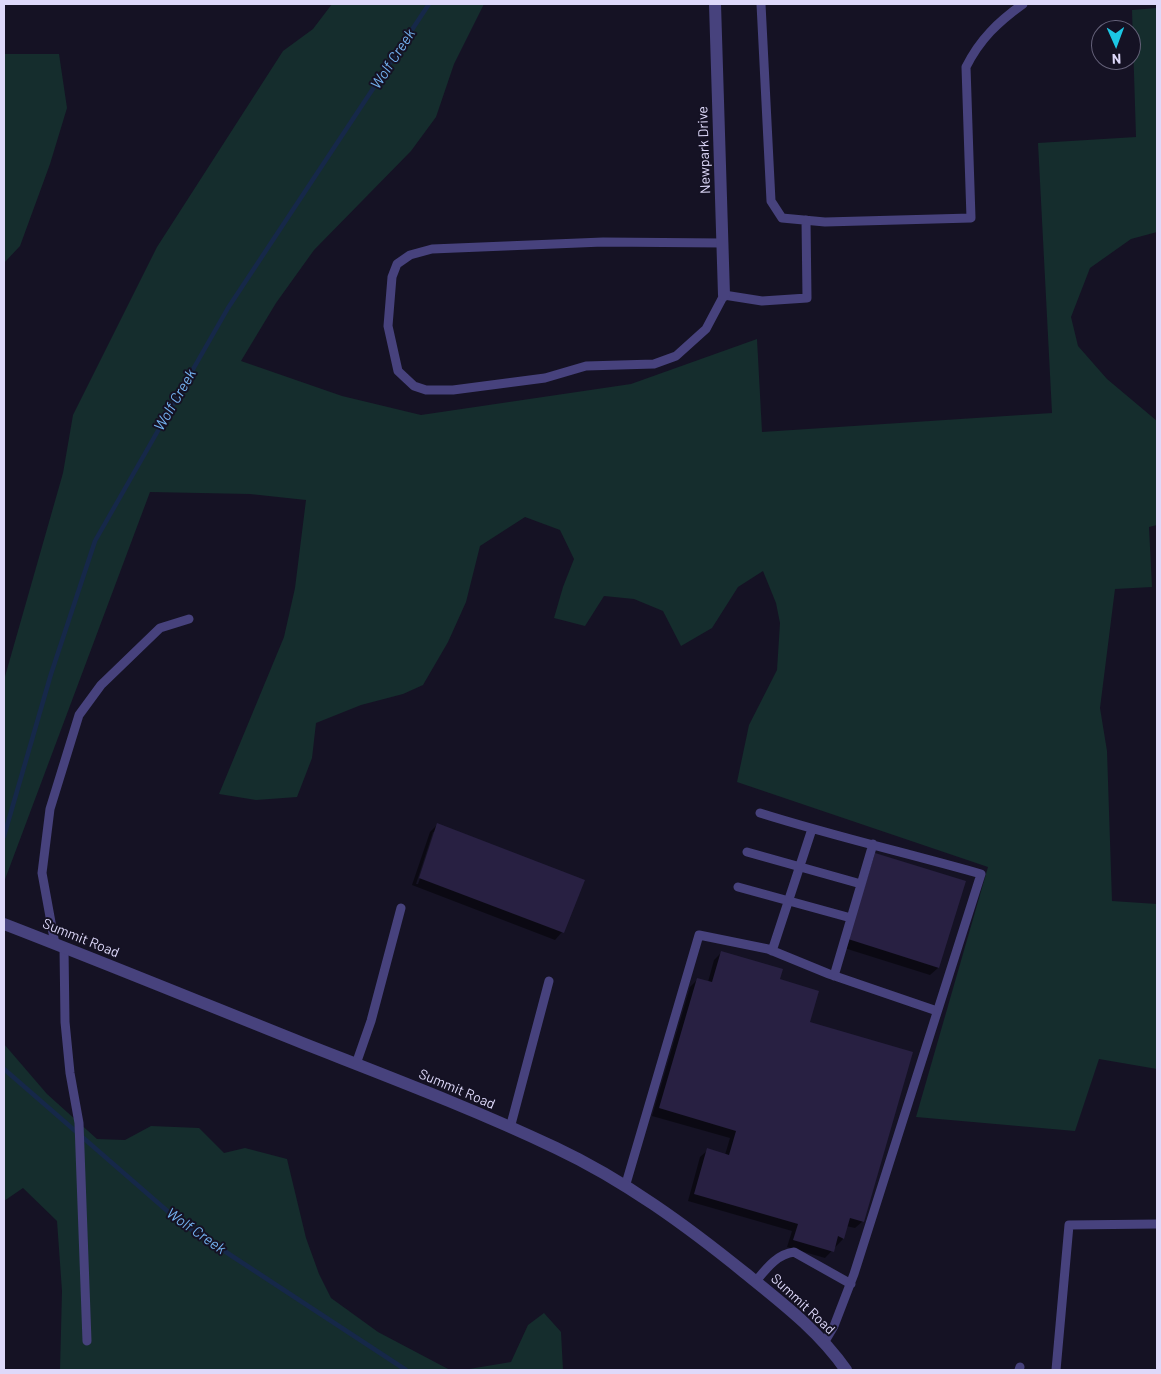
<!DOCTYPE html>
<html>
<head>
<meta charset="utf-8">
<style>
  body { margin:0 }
  #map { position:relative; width:1161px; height:1374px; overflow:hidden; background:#151224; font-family:Barlow,sans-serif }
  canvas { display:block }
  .frame { position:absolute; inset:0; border:5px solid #ded9fa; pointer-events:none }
  .north { position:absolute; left:1091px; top:20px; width:50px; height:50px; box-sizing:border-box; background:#151224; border:1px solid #65627a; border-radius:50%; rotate:178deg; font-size:14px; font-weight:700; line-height:20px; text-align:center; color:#ded9fa }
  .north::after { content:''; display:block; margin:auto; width:18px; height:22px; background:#1cc7e4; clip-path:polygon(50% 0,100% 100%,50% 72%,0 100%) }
</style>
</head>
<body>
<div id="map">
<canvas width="1161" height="1374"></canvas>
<div class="frame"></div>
<div class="north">N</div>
</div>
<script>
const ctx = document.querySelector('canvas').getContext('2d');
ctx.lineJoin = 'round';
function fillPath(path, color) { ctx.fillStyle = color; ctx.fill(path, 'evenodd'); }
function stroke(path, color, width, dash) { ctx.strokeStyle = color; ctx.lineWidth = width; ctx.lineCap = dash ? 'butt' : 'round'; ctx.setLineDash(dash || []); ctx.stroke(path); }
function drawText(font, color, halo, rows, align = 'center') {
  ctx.font = font + ' Barlow,sans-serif'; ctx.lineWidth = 4; ctx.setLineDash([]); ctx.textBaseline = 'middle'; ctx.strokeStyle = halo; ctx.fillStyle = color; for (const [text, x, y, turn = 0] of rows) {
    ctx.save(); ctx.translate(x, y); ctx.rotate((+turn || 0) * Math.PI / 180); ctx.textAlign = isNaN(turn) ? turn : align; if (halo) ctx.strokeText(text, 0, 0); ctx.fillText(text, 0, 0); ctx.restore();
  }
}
const green = new Path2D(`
  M332,4h152l-30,60 -18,53 -25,34 -97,99 -38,53 -35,58 101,35 79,19 210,-31 126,-45 5,93 290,-19 -14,-270 98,-6 -4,-127 25,-2v224l-26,7 -41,29 -19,49 7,29 29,33 50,42v104l-8,2 3,60 -37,2 -15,119 7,43 5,150 45,3v165l-58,-10 -24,72 -159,-14 72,-250 -251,-85 12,-57 28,-55 3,-47 -4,-20 -13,-32 -25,16 -26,41 -31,18 -18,-35 -29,-12 -30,-3 -19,30 -31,-8 9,-31 11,-28 -14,-29 -35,-13 -45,29 -14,56 -18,40 -25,43 -20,9 -42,11 -45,18 -4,35 -15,39 -41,3 -37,-6 65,-157 11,-49 11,-88 -56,-6 -100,-2 -146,390v-202l59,-207 10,-58 84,-168 126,-196 30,-22z
  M4,54h55l8,54 -17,56 -30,82 -16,17z
  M4,1044l43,50 50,45 28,1 26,-14 48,2 25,25 21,-5 42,11 19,79 13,36 12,24 47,34 72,38h-390l2,-79 -5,-70 -34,-33 -19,13z
  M544,1313l17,19 2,38h-100l48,-8 17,-37z`);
const shadow = new Path2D(`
  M438,824l124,108 -7,8 -143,-55 18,-53zM433,832h3l-18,52h-2z
  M875,855l90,27 -27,86 -8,7 -89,-28 27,-85z
  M721,953l57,27 31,43 54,198 -8,7 -9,-2 -3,13 -18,19 -38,-11 5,-16 -104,-30 12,-44 8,-7 17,5 5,-17 -78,-22 38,-129 8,-8 10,3 6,-22z`);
const stream = new Path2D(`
  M4,836l47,-162 44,-133 133,-233 201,-304
  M4,1069l176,153 226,148`);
const building = new Path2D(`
  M437,823l148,57 -21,53 -145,-55z
  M875,853l91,28 -27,87 -91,-29z
  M721,951l62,18 -3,10 39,12 -9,31 103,30 -49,170 -14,-4 -6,21 -6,-3 -4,16 -41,-12 5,-16 -104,-30 13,-46 22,7 7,-24 -77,-23 38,-130 15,4z`);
const service = new Path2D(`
  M761,4l10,197 11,17 43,4 146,-4 -5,-151c14,-28 32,-45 57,-63
  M723,243l-120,-1 -171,7 -22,6 -13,9 -5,13 -4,49 10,45 16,15 12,4h27l92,-12 41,-12 68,-2 22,-8 30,-27 18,-34 38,6 45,-3 -1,-78
  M760,813c73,23 147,40 221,61l-127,400 -20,52 -10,17
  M747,852l114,32
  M738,887l113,31
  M55,944l-13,-71 8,-64 29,-94 22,-30 59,-57 29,-9
  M64,948l1,74 5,51 9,50 8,218
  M772,951l40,-122
  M834,976l39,-132
  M356,1064l15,-43 30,-113
  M510,1128l39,-147
  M625,1187l74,-252 69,14 61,25 108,37
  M756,1281c10,-12 21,-27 38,-29l57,32
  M1019,1370l1,-3
  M1056,1370l13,-145 88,-1`);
const minor = new Path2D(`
  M715,4l9,291`);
const tertiary = new Path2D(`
  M4,924c101,39 201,80 301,120 84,33 169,65 251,104 68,32 131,78 189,125 37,30 74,58 101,97`);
const streetNames = [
  ["Newpark Drive",704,150,-92],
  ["Summit Road",81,938,22],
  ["Summit Road",457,1089,23],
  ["Summit Road",803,1304,43]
];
const waterNames = [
  ["Wolf Creek",393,59,-57],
  ["Wolf Creek",175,400,-60],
  ["Wolf Creek",196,1231,35]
];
fillPath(green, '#152d2d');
fillPath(shadow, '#0007');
stroke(stream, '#162849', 4.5);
fillPath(building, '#282042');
stroke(service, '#47427d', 9);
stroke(minor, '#47427d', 12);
stroke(tertiary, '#47427d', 12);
drawText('14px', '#ded9fa', '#151224', streetNames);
drawText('italic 15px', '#73b0ee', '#151224', waterNames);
</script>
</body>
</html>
